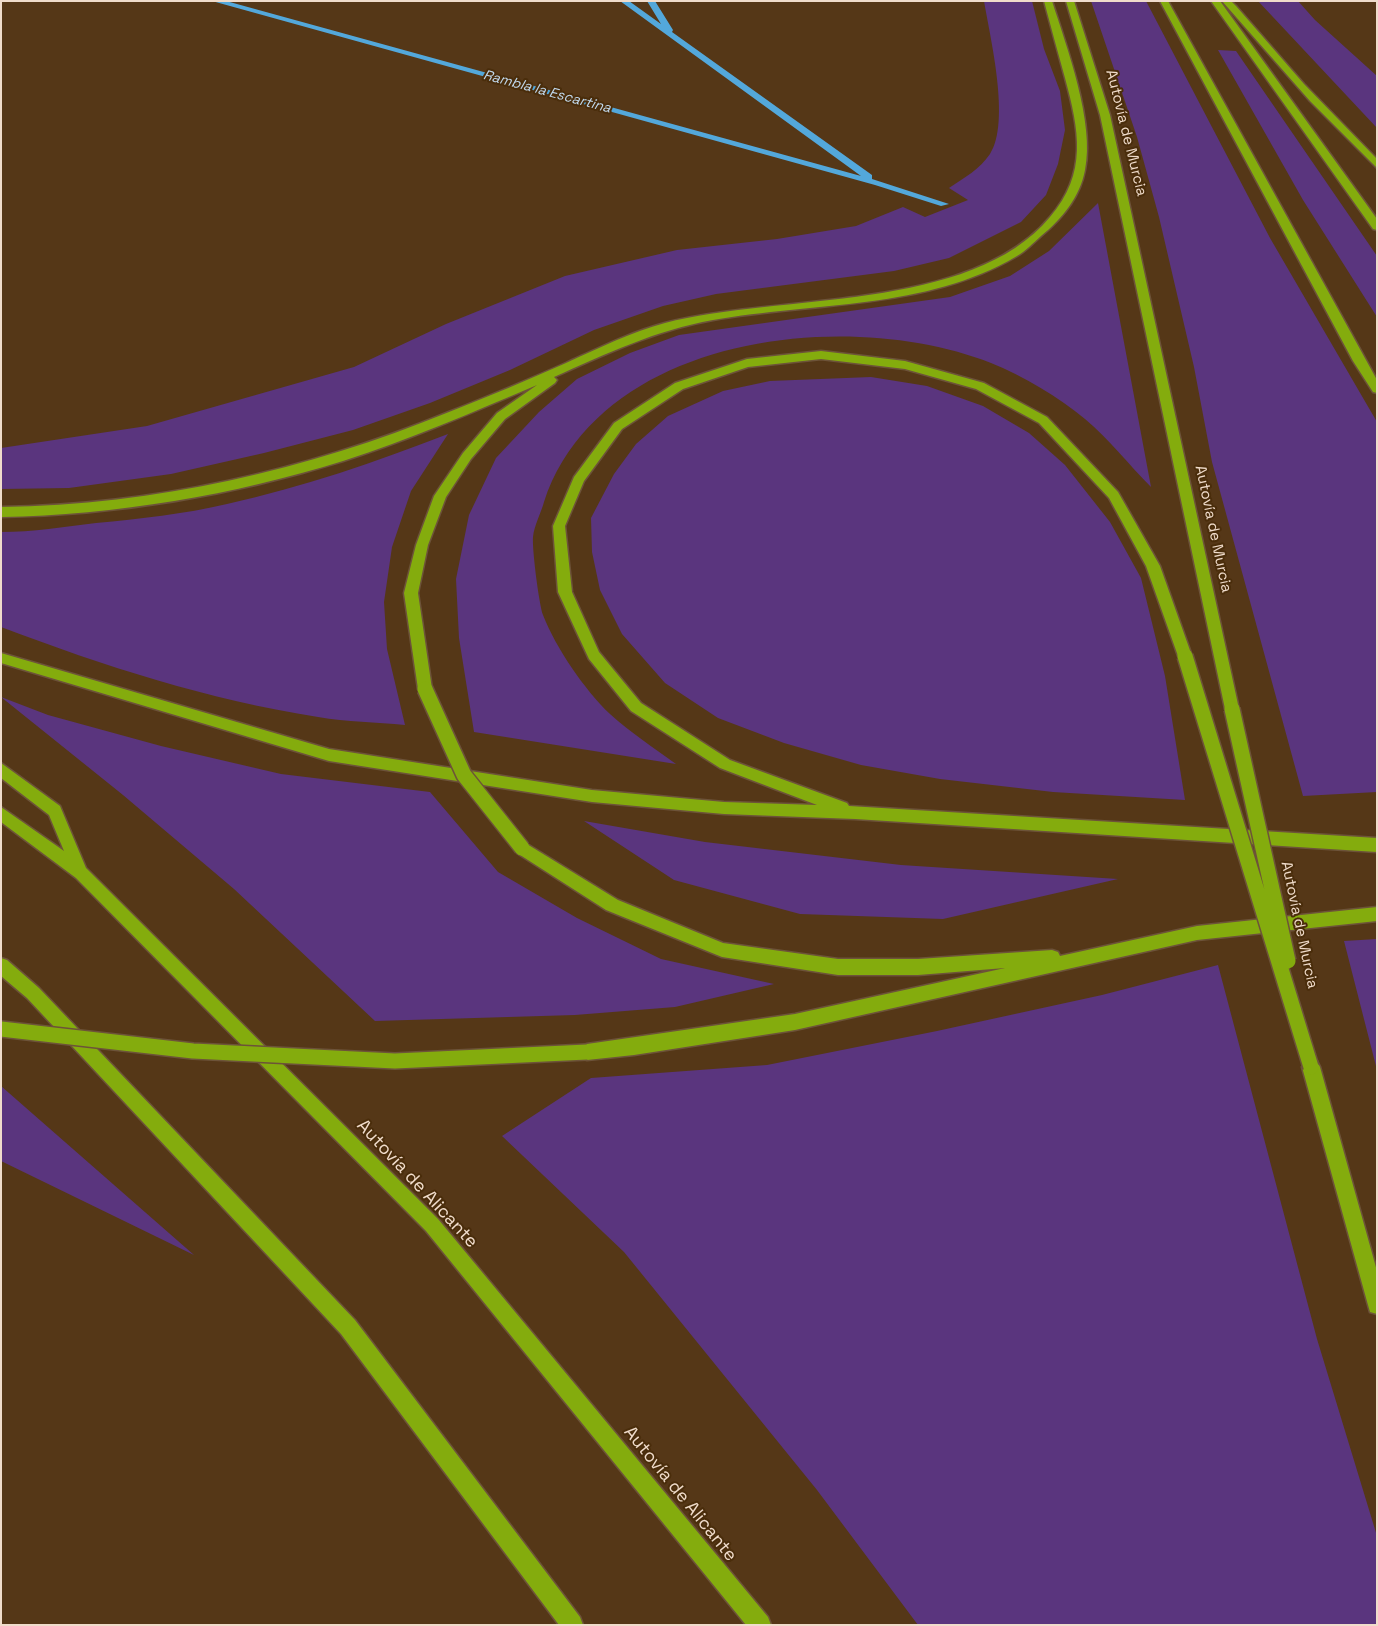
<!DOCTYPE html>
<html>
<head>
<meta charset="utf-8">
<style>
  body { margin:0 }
  #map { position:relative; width:1378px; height:1626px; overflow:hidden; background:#553717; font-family:"Space Grotesk",sans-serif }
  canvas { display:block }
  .frame { position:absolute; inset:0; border:2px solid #f0dccb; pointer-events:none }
</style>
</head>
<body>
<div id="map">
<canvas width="1378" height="1626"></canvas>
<div class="frame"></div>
</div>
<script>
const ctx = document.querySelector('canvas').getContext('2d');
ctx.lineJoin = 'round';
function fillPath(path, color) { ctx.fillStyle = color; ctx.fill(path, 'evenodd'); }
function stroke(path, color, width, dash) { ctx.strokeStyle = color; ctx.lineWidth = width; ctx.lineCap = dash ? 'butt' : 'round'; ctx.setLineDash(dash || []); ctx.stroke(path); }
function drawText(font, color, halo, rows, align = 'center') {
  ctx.font = font + ' "Space Grotesk",sans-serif'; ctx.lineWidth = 4; ctx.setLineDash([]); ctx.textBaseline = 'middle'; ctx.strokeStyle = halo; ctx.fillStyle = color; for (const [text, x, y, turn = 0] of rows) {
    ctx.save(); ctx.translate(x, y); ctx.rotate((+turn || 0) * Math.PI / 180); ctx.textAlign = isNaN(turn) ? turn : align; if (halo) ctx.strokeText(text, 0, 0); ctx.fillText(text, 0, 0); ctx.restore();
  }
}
const green = new Path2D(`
  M984,1h48l12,48 16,42 5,39 -7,34 -12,31 -25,27 -72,36 -55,13 -178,23 -53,12 -69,24 -84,40 -80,33 -77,27 -89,23 -93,21 -102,14 -68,1v-41l146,-22 207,-59 92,-43 119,-48 112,-26 100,-11 79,-13 47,-19 22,10 43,-17 -19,-12c15,-10 31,-19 41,-34 21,-32 0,-117 -6,-153z
  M1091,1h55l124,237 107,184v370l-74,4 -91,-334 -18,-95 -35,-150 -22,-80z
  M1258,1h40l17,19 62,56v52z
  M1218,50l18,1 141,205v61l-74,-117z
  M1098,203l53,284c-22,-22 -42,-48 -66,-68 -27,-22 -61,-43 -94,-56 -143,-56 -391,-29 -447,139 -3,11 -10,24 -11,35 -1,12 6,67 10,78 13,33 41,74 67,99 20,18 44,34 66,50l-202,-32 -15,-94 -3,-59 13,-64 27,-57 43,-46 38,-33 53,-26 49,-18 271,-38 60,-21 39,-25z
  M871,377l56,9 56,20 46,27 36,32 45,57 31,56 24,98 20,124 -132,-8 -113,-13 -79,-14 -77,-22 -66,-25 -53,-35 -43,-49 -22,-44 -8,-38 -1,-34 23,-44 22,-30 32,-28 55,-25 47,-10z
  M448,434l-37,57 -19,56 -8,55 3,47 18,76c-29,-3 -58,-3 -87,-8 -109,-17 -214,-51 -317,-90v-95c32,0 63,-5 95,-9 44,-4 88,-9 131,-19 76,-17 149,-42 221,-70z
  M1,697l47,18 113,31 120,28 149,18 68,80 79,46 84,41 113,25 -99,23 -100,8 -200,6 -141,-132 -111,-94z
  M584,821l121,21 196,23 217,14 -175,40 -143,-5 -126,-34z
  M1377,939v131l-33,-129z
  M1218,965l99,374 60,197v89h-459l-101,-135 -193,-238 -122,-116 89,-58 176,-13 170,-34 165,-36z
  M1,1086l193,169 -193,-94z`);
const stream = new Path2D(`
  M212,1h14l635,175 -241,-175h9l32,23 -14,-23h8l18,29 -1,2 200,143v4l77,25 -8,2 -66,-21z`);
const highway = new Path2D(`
  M1044,1h8c15,47 43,122 33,169 -5,27 -23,49 -44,66 -8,7 -15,15 -24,20 -91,54 -203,46 -304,64 -57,10 -107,34 -159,57l3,3 -2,3 -50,36 -34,40 -25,38 -18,48 -10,48 14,96 -2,4h-10l-2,-4 -14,-96 12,-48 18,-49 29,-43 34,-40 40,-28c-64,27 -128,55 -194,76 -109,34 -227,54 -342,56v-10c155,-2 306,-37 448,-95 40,-16 79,-32 117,-49 33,-15 65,-31 99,-40 114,-30 305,-10 385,-106 38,-44 29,-87 15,-139 -7,-25 -14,-51 -21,-77z
  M1066,1h8l36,114 129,594 -2,4h-10l-2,-4 -125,-594z
  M1160,1h8l209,379v13l-4,-1 -20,-31z
  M1211,1h9l157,218v11l-4,-1z
  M1222,1h9l5,5 68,78 73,75v9l-67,-67z
  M821,351l84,10 79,22 63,34 71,75 42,74 32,90 -2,4h-10l-2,-4 -32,-90 -37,-68 -70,-75 -63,-34 -71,-20 -84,-10 -73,8 -65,22 -61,40 -38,52 -19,45 7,66 27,60 42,51 89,57 117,43 2,3 528,32v14l-522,-33 -131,-5 -132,-12 -263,-41 -328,-98v-10l328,96 263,41 132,12 93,3 -97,-37 -89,-57 -42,-52 -31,-67 -5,-66 21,-49 40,-54 61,-40 72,-24z
  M1,763l59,43 26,62 352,351 330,398 3,8h-25l-320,-394 -350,-353 -75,-56v-15l63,44 -15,-36 -48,-37z
  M522,841l96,59 105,43 115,16h80l134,-9 6,2 2,4 137,-30 180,-19v14l-180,19 -402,90 -161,25 -47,5 -6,-2 -2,-6 2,-6 6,-2 208,-30 210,-46 -87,7h-80l-116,-18 -116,-47 -89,-57 -3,-5 3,-5z
  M1,958l6,2 32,28 316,332 225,297 3,8h-24l-218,-291 -314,-336 -26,-22z
  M1311,1059l6,2 3,6 57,204v43l-7,-2 -2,-7 -66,-238 3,-6z`);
const highwayBridge = new Path2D(`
  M1185,656l126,411
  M425,689l39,86 58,73
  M1232,709l56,252
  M1,1029l192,22 202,10 192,-9`);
const farWaternames = [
  ["Rambla la Escartina",547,92,15]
];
const streetNames = [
  ["Autovía de Murcia",1126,133,76],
  ["Autovía de Murcia",1213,529,78],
  ["Autovía de Murcia",1299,925,78]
];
const nearStreetnames = [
  ["Autovía de Alicante",417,1184,47],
  ["Autovía de Alicante",680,1494,51]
];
fillPath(green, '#5a357e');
fillPath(stream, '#53a8db');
stroke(highway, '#6d5339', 3);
fillPath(highway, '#84ac0d');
stroke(highwayBridge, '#6d5339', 18, []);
stroke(highwayBridge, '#84ac0d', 15);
drawText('italic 14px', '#c1d8ec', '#4a2d0b', farWaternames);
drawText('15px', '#f0dccb', '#4a2d0b', streetNames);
drawText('18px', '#f0dccb', '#4a2d0b', nearStreetnames);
</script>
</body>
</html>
